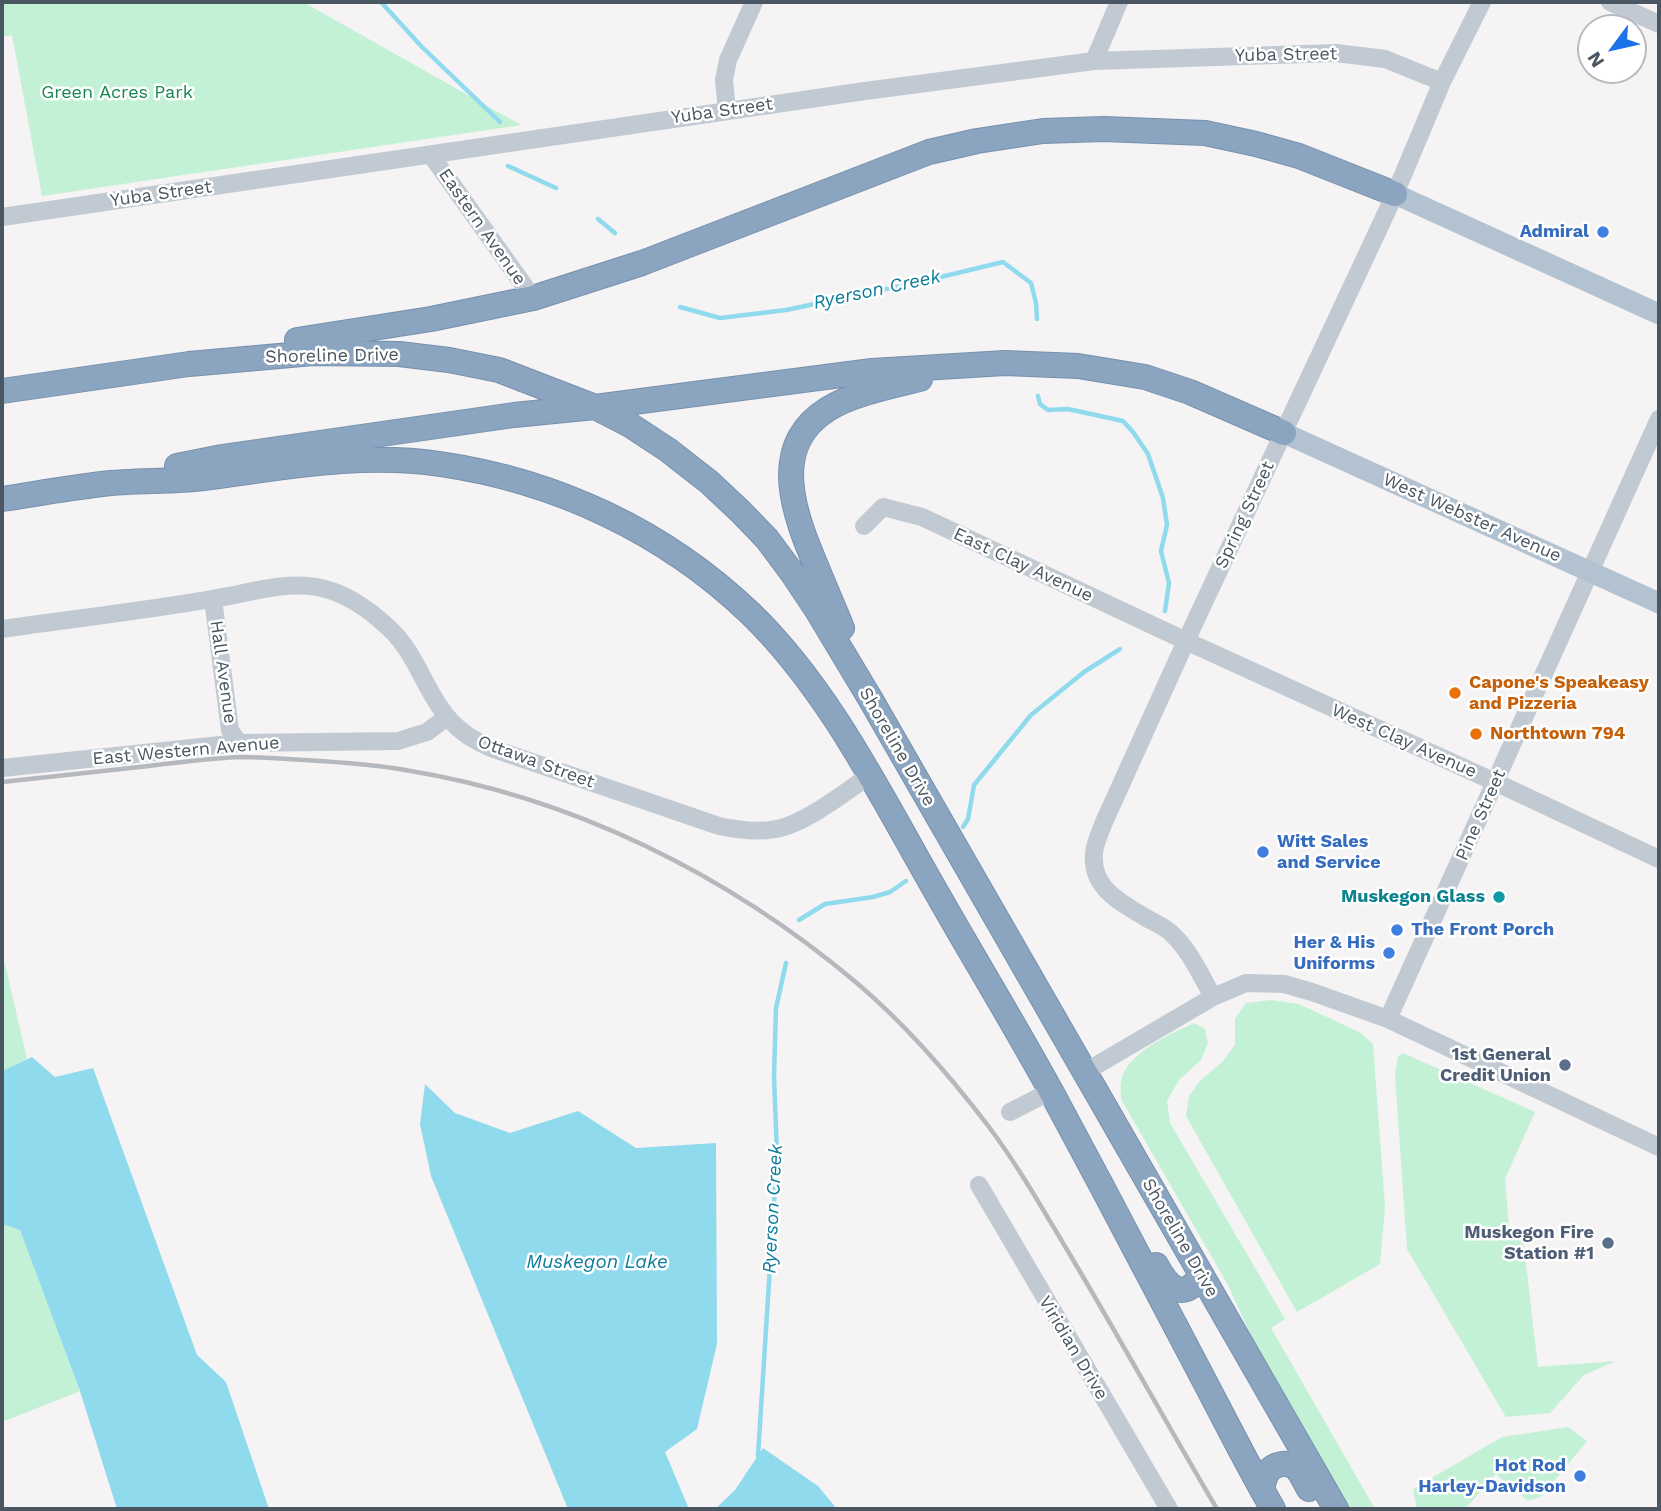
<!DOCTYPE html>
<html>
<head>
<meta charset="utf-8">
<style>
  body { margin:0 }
  #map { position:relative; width:1661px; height:1511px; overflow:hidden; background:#f5f3f3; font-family:"Work Sans",sans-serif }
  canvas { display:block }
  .frame { position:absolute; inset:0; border:4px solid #4a5661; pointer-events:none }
  .north { position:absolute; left:1577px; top:14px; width:70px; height:70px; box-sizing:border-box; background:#fff; border:2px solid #b7bbc0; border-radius:50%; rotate:237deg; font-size:19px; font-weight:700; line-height:28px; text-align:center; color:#4a5661 }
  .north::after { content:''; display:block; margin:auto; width:24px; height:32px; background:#1a73e8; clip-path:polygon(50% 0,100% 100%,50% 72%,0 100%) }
</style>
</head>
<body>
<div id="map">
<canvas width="1661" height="1511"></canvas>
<div class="frame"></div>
<div class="north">N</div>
</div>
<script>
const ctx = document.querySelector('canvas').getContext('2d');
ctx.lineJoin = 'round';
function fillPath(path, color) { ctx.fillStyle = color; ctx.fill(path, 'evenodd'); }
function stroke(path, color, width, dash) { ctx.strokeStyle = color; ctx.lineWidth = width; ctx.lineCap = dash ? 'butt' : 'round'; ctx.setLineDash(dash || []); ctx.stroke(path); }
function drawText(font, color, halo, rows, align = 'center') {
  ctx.font = font + ' "Work Sans",sans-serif'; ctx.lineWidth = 5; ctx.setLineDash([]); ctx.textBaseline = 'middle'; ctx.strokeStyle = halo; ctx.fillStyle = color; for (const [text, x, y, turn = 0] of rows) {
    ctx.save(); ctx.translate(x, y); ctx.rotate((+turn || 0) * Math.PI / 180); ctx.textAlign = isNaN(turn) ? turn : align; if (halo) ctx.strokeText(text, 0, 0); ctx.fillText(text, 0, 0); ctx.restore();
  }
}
const green = new Path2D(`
  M2,2h301l218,123 -479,71 -30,-161 -10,2z
  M2,951l25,108 -25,12z
  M1271,1000l28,4 62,29 12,11 12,163 -5,57 -83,48 -111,-196 3,-20 10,-14 24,-21 12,-16v-26l11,-16z
  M1194,1023l11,6 3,14 -7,17 -22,20 -12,21 3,22 115,196 -14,9 104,181h-29l-77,-134 -41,-90 -107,-186c0,-6 -1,-12 0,-17 4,-29 50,-48 73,-59z
  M1403,1053l132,59 -30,67 5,60 13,-1 15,129 78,-6 -32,14 -34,38 -44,4 -99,-168 -12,-174 3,-19z
  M2,1224l18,6 60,161 -78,31z
  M1568,1427l19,14 -45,55 -14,5 -32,-27 -31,35h-48l-4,-20 89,-52z`);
const water = new Path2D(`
  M32,1057l23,20 38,-9 104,287 29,27 43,127h-152l-37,-118 -60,-161 -18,-6v-153z
  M425,1084l30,29 55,20 68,-22 58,37 80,-5 1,201 -20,85 -32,23 24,57h-121l-137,-333 -11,-52z
  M763,1448l55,38 19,23h-122l20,-19z`);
const stream = new Path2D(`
  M381,2l40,44 79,76
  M508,166l48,22
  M598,219l17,14
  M680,307l40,11 66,-8 138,-29 79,-19 28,21 5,20 1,16
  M1038,396l2,8 8,6 20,-1 55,12 10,11 15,22 15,44 4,27 -6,26 8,32 -4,28
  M963,827l5,-8 6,-34 57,-70 53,-43 36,-23
  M799,920l26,-16 48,-7 17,-5 16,-11
  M758,1456l19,-301 -3,-78 2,-69 10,-45`);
const minor = new Path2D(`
  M1610,2l49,22
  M1094,61l25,-59
  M727,111l-3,-31 4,-20 26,-58
  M431,155l102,143
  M2,217l863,-126 229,-30 242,-8 49,6 57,23
  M864,526l19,-19 39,10 264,124 309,141 164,77
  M213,599l17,131 9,13
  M2,629c70,-10 140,-18 210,-30 35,-5 70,-18 105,-12 28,5 53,23 73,42 31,29 38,77 73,103 8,7 18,11 28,16l228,78c23,5 49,8 71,-1 26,-10 55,-33 79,-49
  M2,768l237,-25 159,-2 29,-9 20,-15
  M1213,997c-12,-21 -23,-47 -42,-64 -6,-6 -15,-10 -23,-14 -28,-17 -61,-32 -53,-72 2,-8 6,-17 9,-25l82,-181 209,-447 47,-112 40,-80
  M1388,1019l271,-600
  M1085,1072l128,-75 33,-14 38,1 28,8 76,27 271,128
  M1010,1112l41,-21
  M979,1185l190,324`);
const major = new Path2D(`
  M1395,194l264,120
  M1284,433l375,170`);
const highway = new Path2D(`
  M297,340l134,-21 102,-21 109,-35 287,-111 48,-11 66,-10 61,-2 101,4 51,11 43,12 96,38
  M2,391l187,-27 124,-11 86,1 50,6 50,10 96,37 35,18 38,25 41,32 32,30 26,27 26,35 24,36 54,90 465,809
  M177,466l45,-9 292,-42 81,-8 277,-36 133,-8 73,3 67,11 45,15 94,41
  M2,499c33,-5 66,-11 100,-15 33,-4 67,-2 101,-6 79,-10 157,-26 237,-14 117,17 225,68 310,149 80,77 133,187 188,282 38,67 78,132 115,200 48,89 95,178 142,268 26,49 50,98 78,146
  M842,628c-8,-20 -17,-40 -25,-60 -22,-52 -50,-121 11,-159 24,-15 64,-23 92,-30
  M1156,1265c12,22 27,38 45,10
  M1262,1490c1,-6 2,-11 5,-17 6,-9 21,-13 30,-4 5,5 8,14 12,20`);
const rail = new Path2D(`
  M2,782c49,-5 98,-11 147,-16 31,-4 62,-8 93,-9 21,0 42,2 62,3 34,2 68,4 101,10 168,27 324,105 453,214 48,41 93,93 131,143 30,40 54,83 80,126 50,84 98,171 148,256`);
const markers = [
  [1603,232,7,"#3f7fe0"],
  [1455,693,7,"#e8710a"],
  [1476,734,7,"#e8710a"],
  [1263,852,7,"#3f7fe0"],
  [1499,897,7,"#0f9aa8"],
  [1397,930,7,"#3f7fe0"],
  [1389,953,7,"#3f7fe0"],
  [1565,1065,7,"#5c6f8a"],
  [1608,1243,7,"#5c6f8a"],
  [1580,1476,7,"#3f7fe0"]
];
const streetNames = [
  ["Yuba Street",1286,55,-1],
  ["Yuba Street",722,111,-8],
  ["Yuba Street",161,194,-8],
  ["Eastern Avenue",482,227,55],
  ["Shoreline Drive",332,356,-1],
  ["Spring Street",1245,515,-65],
  ["West Webster Avenue",1472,518,24],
  ["East Clay Avenue",1023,565,25],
  ["Hall Avenue",223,672,82],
  ["West Clay Avenue",1404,741,24],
  ["Shoreline Drive",897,747,60],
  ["East Western Avenue",186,751,-5],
  ["Ottawa Street",536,762,20],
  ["Pine Street",1481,815,-66],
  ["Shoreline Drive",1180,1238,60],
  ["Viridian Drive",1073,1348,59]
];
const parkNames = [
  ["Green Acres Park",117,93]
];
const shopNames = [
  ["Admiral",1589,232],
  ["Witt Sales",1277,842,"left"],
  ["and Service",1277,863,"left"],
  ["The Front Porch",1411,930,"left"],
  ["Her & His",1375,943],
  ["Uniforms",1375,964],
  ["Hot Rod",1566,1466],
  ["Harley-Davidson",1566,1487]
];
const foodNames = [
  ["Capone's Speakeasy",1469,683],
  ["and Pizzeria",1469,704],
  ["Northtown 794",1490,734]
];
const cultureNames = [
  ["Muskegon Glass",1485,897]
];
const serviceNames = [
  ["1st General",1551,1055],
  ["Credit Union",1551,1076],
  ["Muskegon Fire",1594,1233],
  ["Station #1",1594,1254]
];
const waterNames = [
  ["Ryerson Creek",877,290,-12],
  ["Ryerson Creek",773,1209,-87],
  ["Muskegon Lake",597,1262]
];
fillPath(green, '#c3f1d5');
fillPath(water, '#90daee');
stroke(stream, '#90daee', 4.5);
stroke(highway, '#7690ad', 26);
stroke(minor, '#c1cad2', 18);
stroke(major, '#b3c2d1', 21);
stroke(highway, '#8ba5c1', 24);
stroke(rail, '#b5b8bd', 4.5);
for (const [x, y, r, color] of markers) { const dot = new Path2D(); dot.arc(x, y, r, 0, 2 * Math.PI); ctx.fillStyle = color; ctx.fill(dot); stroke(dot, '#fff', 2.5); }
drawText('18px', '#4a5661', '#fff', streetNames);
drawText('18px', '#17864f', '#fff', parkNames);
drawText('bold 18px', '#366cbe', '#fff', shopNames, 'right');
drawText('bold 18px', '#c56008', '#fff', foodNames, 'left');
drawText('bold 18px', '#0d838f', '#fff', cultureNames, 'right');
drawText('bold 18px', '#4e5e75', '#fff', serviceNames, 'right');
drawText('italic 19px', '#0c7c9b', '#fff', waterNames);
</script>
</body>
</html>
